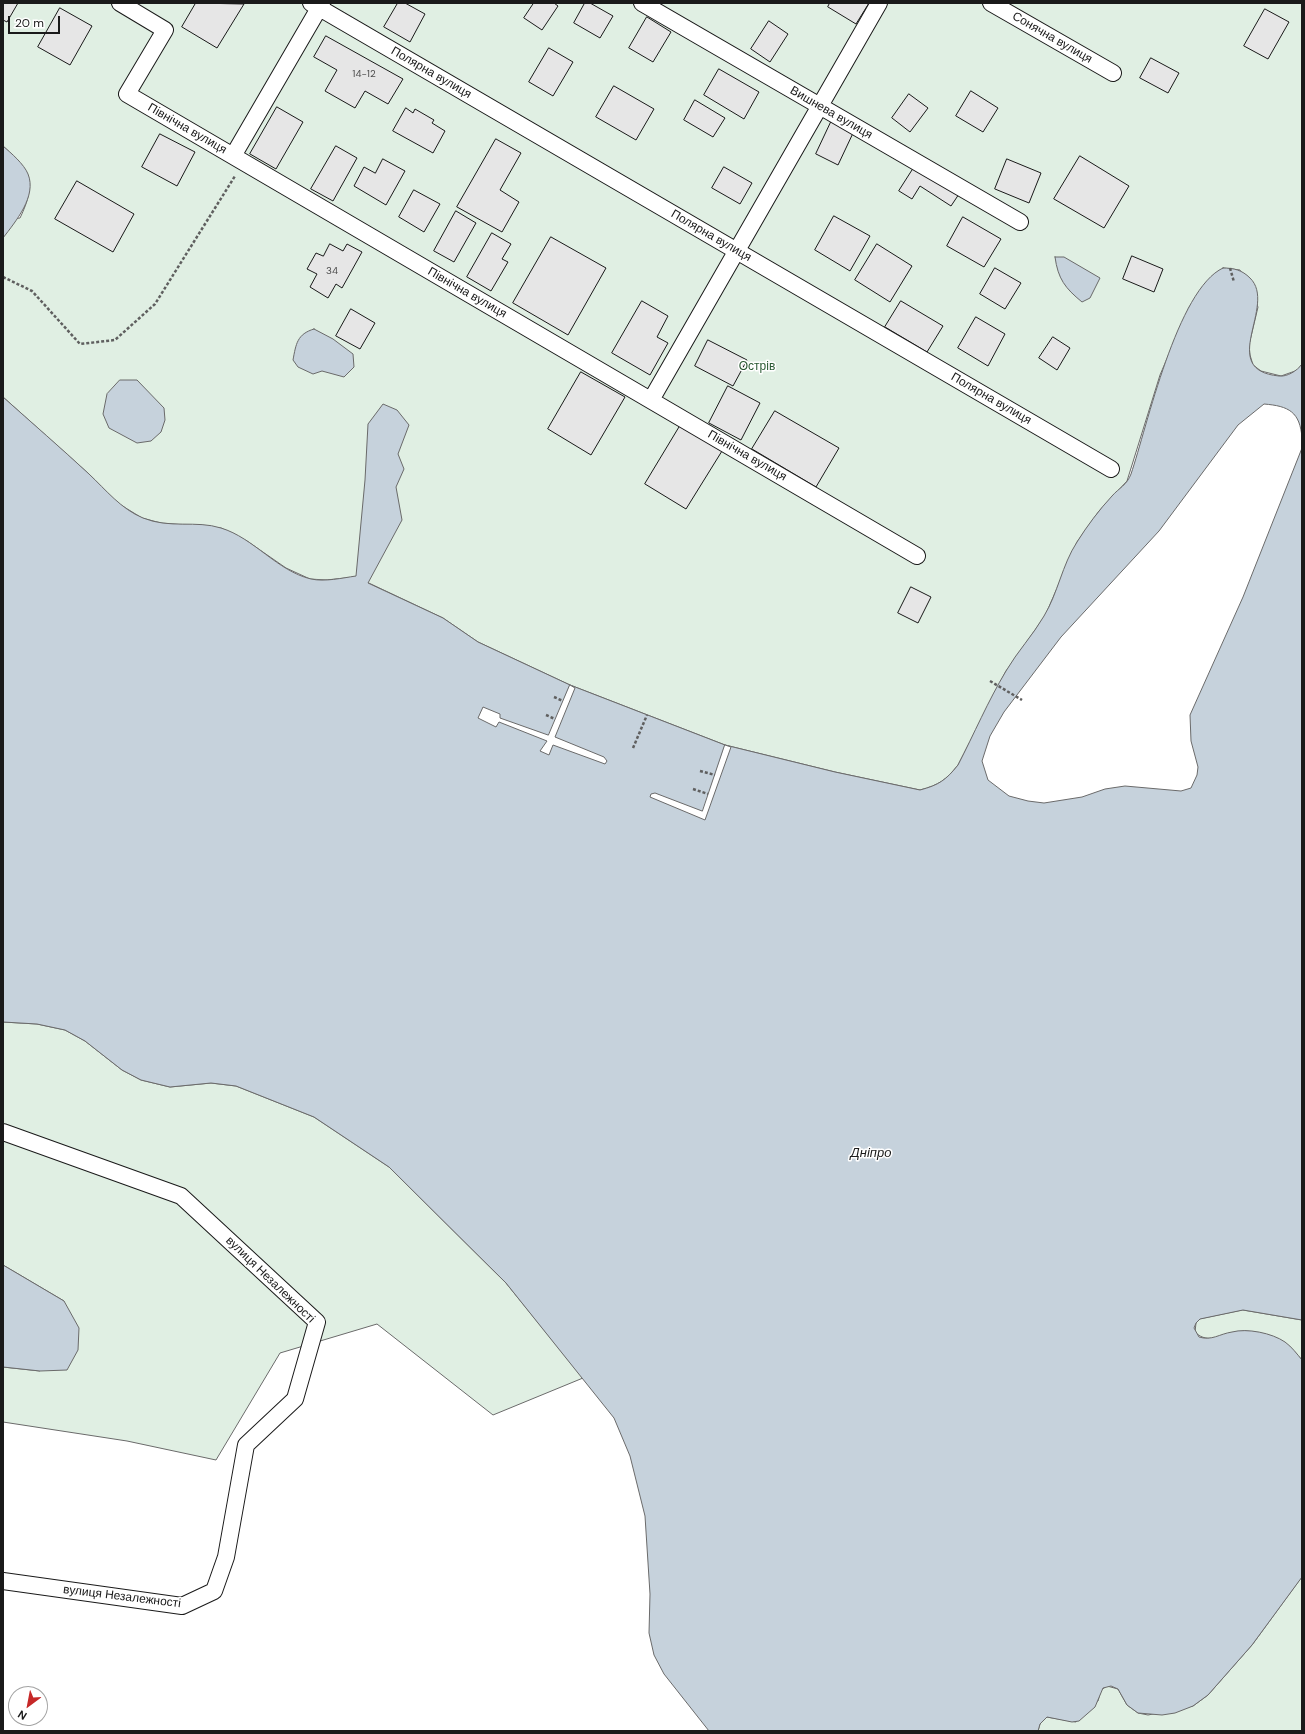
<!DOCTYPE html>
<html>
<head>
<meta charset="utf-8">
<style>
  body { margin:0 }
  #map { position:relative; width:1305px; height:1734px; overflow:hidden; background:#fff; font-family:"DM Sans",sans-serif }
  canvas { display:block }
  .frame { position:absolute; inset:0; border:4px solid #1a1a1a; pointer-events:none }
  .north { position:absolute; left:8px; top:1686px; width:40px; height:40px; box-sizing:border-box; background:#fff; border:1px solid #a3a3a3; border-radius:50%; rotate:212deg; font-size:11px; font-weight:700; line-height:16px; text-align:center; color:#1a1a1a }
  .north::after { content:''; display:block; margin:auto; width:14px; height:18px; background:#c62828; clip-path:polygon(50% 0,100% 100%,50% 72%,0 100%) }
  .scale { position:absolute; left:8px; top:16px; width:52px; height:18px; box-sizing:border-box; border:2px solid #1a1a1a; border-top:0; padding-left:5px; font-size:12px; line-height:14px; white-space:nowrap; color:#1a1a1a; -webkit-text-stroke:3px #fff; paint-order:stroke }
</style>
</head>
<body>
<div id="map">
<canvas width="1305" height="1734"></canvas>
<div class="frame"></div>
<div class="north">N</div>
<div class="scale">20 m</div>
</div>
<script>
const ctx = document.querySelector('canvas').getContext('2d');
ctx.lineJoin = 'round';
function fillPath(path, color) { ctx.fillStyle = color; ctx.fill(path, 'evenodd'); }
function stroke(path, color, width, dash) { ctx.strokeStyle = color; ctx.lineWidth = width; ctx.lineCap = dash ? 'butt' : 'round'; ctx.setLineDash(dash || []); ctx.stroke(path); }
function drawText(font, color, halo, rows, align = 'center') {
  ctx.font = font + ' "DM Sans",sans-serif'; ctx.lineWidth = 3; ctx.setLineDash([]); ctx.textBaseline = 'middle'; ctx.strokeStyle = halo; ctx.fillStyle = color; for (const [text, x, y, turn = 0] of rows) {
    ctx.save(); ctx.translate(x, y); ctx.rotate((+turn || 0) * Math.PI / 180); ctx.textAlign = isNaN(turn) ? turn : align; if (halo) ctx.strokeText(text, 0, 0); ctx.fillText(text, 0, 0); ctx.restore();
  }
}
const green = new Path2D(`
  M3,3h1299v361l-4,6 -17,6 -20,-5 -8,-6 -3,-10 -1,-10 9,-38 -18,-37 -17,-2 -34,39 -29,68 -33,106 -28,30 -22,31 -32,74 -39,55 -48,94c-12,15 -19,20 -38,25l-85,-18 -110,-27 -155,-60 -92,-43 -35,-24 -87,-41 -30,3 -16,-1 -24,-11 -39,-27 -26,-13 -60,-5 -19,-5 -26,-16 -26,-27 -87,-78v-177l17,-2c17,-35 10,-47 -17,-72z
  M3,1022l34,2 28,6 20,11 37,29 19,10 29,7 41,-4 25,3 78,31 75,50 117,116 77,95 -90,37 -116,-91 -97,29 -64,107 -89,-19 -124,-19v-55l37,4 24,-70 -61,-36z
  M1243,1310l59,10v40c-13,-15 -23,-23 -43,-27 -5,-1 -10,-2 -15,-2 -16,2 -36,15 -49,1l1,-9 4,-4z
  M1302,1577v154h-264l2,-7 7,-7 29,5 22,-21 3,-11 6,-4 11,3 9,16 11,8 10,2 45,-9 15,-11 44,-50z`);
const water = new Path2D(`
  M3,146c8,7 21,18 25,28 9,22 -12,47 -25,64z
  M1055,257h9l36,21 -10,20 -8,4c-17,-14 -24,-23 -27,-45z
  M1223,268c11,0 19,2 27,10 28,27 -34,92 29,98 8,1 18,-5 23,-12v74c-2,-26 -13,-32 -38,-34l-26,21 -79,106 -98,106 -57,75 -14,24 -8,25 6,19 21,16 19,5 16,2 38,-6 23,-8 20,-3 56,5 10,-3 6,-13 1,-8 -7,-26 -1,-26 53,-118 59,-149v872l-59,-10 -43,9 -4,4 -2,5 5,9c13,4 20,-3 33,-5 15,-4 40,1 53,10 7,5 12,12 17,18v217l-50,68 -44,50 -15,11 -18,7 -13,2 -24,-2 -11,-8 -9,-16 -7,-3 -8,2 -8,19 -16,14 -7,1 -25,-5 -7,7 -2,7h-329l-45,-57 -10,-19 -5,-22 1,-39 -5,-78 -15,-60 -16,-38 -108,-135 -117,-116 -75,-50 -78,-31 -25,-3 -41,4 -29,-7 -19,-10 -37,-29 -20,-11 -28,-6 -34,-2v-625c29,26 58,51 86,77 17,16 32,35 54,44 27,11 53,2 78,10 33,10 56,43 90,51 14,3 31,-1 45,-3l9,-96 3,-56 15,-20 14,6 12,15 -11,29 6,15 -8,18 6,33 -34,63 75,35 35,24 92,43 155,60 110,27 85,18c19,-5 26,-10 38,-25 16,-31 30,-64 48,-94 11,-19 27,-36 38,-55 14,-23 18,-51 33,-74 10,-16 22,-32 35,-46 7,-8 15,-11 19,-22 16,-47 46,-185 92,-206z
  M314,329l19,10 20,15 1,13 -10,10 -22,-6 -9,3 -15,-7 -5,-7c3,-16 4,-26 21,-31z
  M120,380h17l27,28 1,12 -4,12 -10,9 -14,2 -28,-15 -6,-14 4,-20z
  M3,1265l61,36 15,27 -1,22 -11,20 -27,1 -37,-4z`);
const pier = new Path2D(`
  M570,685l5,3 -20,49 49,20 3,4 -2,3 -52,-19 -4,10 -9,-4 7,-10 -48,-19 -3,5 -18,-9 5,-11 17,7v4l48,17z
  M725,745l6,2 -26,73 -55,-23 1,-3 4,-1 47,18z`);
const building = new Path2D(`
  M3,3h15l-11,19 -4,-2z
  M196,3l48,1 -27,44 -35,-21z
  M398,3h7l20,11 -15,28 -26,-15z
  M534,3h20l4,3 -16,24 -18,-12z
  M585,3h5l23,13 -13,22 -26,-15z
  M830,3h39l-13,21 -28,-17z
  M60,8l32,18 -22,39 -32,-18z
  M1265,9l24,13 -21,37 -24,-13z
  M647,17l24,15 -18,30 -24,-14z
  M769,21l19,13 -18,28 -19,-13z
  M326,36l77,43 -15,25 -23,-13 -10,17 -30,-17 12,-21 -23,-13z
  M549,48l24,14 -20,34 -24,-14z
  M1151,58l28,15 -11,20 -28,-15z
  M719,69l40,23 -15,27 -40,-24z
  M614,86l40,23 -18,31 -40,-23z
  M971,91l27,17 -15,24 -27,-16z
  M909,94l19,14 -18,24 -18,-14z
  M695,100l30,18 -12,19 -29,-17z
  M277,107l26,15 -27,47 -26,-15z
  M406,108l7,5 2,-4 19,11 -2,3 13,8 -12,22 -40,-22z
  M832,120l22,11 -16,34 -22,-11z
  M160,134l35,18 -18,34 -35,-19z
  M496,139l25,14 -21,37 19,12 -17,30 -45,-25z
  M336,146l21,12 -24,43 -22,-12z
  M1080,156l49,30 -25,42 -50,-29z
  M383,159l22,12 -19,34 -32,-19 10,-19 11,6z
  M1007,159l34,14 -12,30 -34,-14z
  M915,166l44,28 -8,12 -31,-20 -8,13 -13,-8z
  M724,167l28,16 -12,21 -28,-16z
  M77,181l57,33 -21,38 -58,-33z
  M414,190l26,14 -16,28 -25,-15z
  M456,211l20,12 -22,39 -20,-11z
  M834,216l36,20 -20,35 -35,-21z
  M963,217l38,22 -17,28 -37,-21z
  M492,233l19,11 -9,15 6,3 -17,29 -24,-14z
  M551,237l55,31 -38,67 -55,-32z
  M330,244l13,7 4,-7 15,8 -20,36 -6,-4 -8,14 -18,-11 7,-13 -10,-5 9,-16 7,3z
  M877,244l35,22 -22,36 -35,-22z
  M1132,256l31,13 -9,23 -31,-13z
  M995,268l26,15 -16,26 -25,-15z
  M642,301l26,15 -11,21 11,6 -18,32 -38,-22z
  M901,301l42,25 -16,26 -42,-25z
  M351,309l24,14 -15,26 -24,-13z
  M976,317l29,17 -17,32 -30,-18z
  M1053,337l17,11 -13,22 -18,-12z
  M708,340l39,20 -14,26 -38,-20z
  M581,372l44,25 -34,58 -43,-26z
  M728,386l32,17 -19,37 -32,-17z
  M775,411l64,37 -23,39 -64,-38z
  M680,426l42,25 -36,58 -41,-25z
  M911,587l20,10 -13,26 -20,-10z`);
const path = new Path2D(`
  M1230,268l4,14
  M3,277l29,14 48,53 35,-4 40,-36 80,-128
  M990,681l32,19
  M554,697l9,4
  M546,715l9,4
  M633,748l14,-33
  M700,771l15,4
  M693,789l15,5`);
const street = new Path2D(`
  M120,3l45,27 -38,64 790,462
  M311,3l800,466
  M642,3l378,219
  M991,3l122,70
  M233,156l89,-153
  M651,400l228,-397
  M3,1132l178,64 136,126 -22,77 -49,46 -20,112 -12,34 -32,15 -179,-25`);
const numberNames = [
  ["14-12",364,74],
  ["34",332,271]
];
const streetNames = [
  ["Сонячна вулиця",1052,38,30],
  ["Полярна вулиця",431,73,30],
  ["Вишнева вулиця",831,113,30],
  ["Північна вулиця",187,129,30],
  ["Полярна вулиця",711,236,30],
  ["Північна вулиця",467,293,30],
  ["Полярна вулиця",991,399,30],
  ["Північна вулиця",747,456,30],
  ["вулиця Незалежності",270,1280,44],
  ["вулиця Незалежності",122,1597,7]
];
const parkNames = [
  ["Острів",757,367]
];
const waterNames = [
  ["Дніпро",871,1154]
];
fillPath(green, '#e0efe3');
stroke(green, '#6a6a6a', 1);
fillPath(water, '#c6d2dc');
stroke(water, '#6a6a6a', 1);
fillPath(pier, '#fff');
stroke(pier, '#6a6a6a', 1);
fillPath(building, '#e6e6e6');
stroke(building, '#1a1a1a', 1);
stroke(street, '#1a1a1a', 18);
stroke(path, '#5f5f5f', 2.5, [3, 2]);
stroke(street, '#fff', 16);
drawText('10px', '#4d4d4d', null, numberNames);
drawText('12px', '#1a1a1a', '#fff', streetNames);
drawText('12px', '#2b5a34', '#fff', parkNames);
drawText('italic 13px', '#1a1a1a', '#fff', waterNames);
</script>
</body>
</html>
